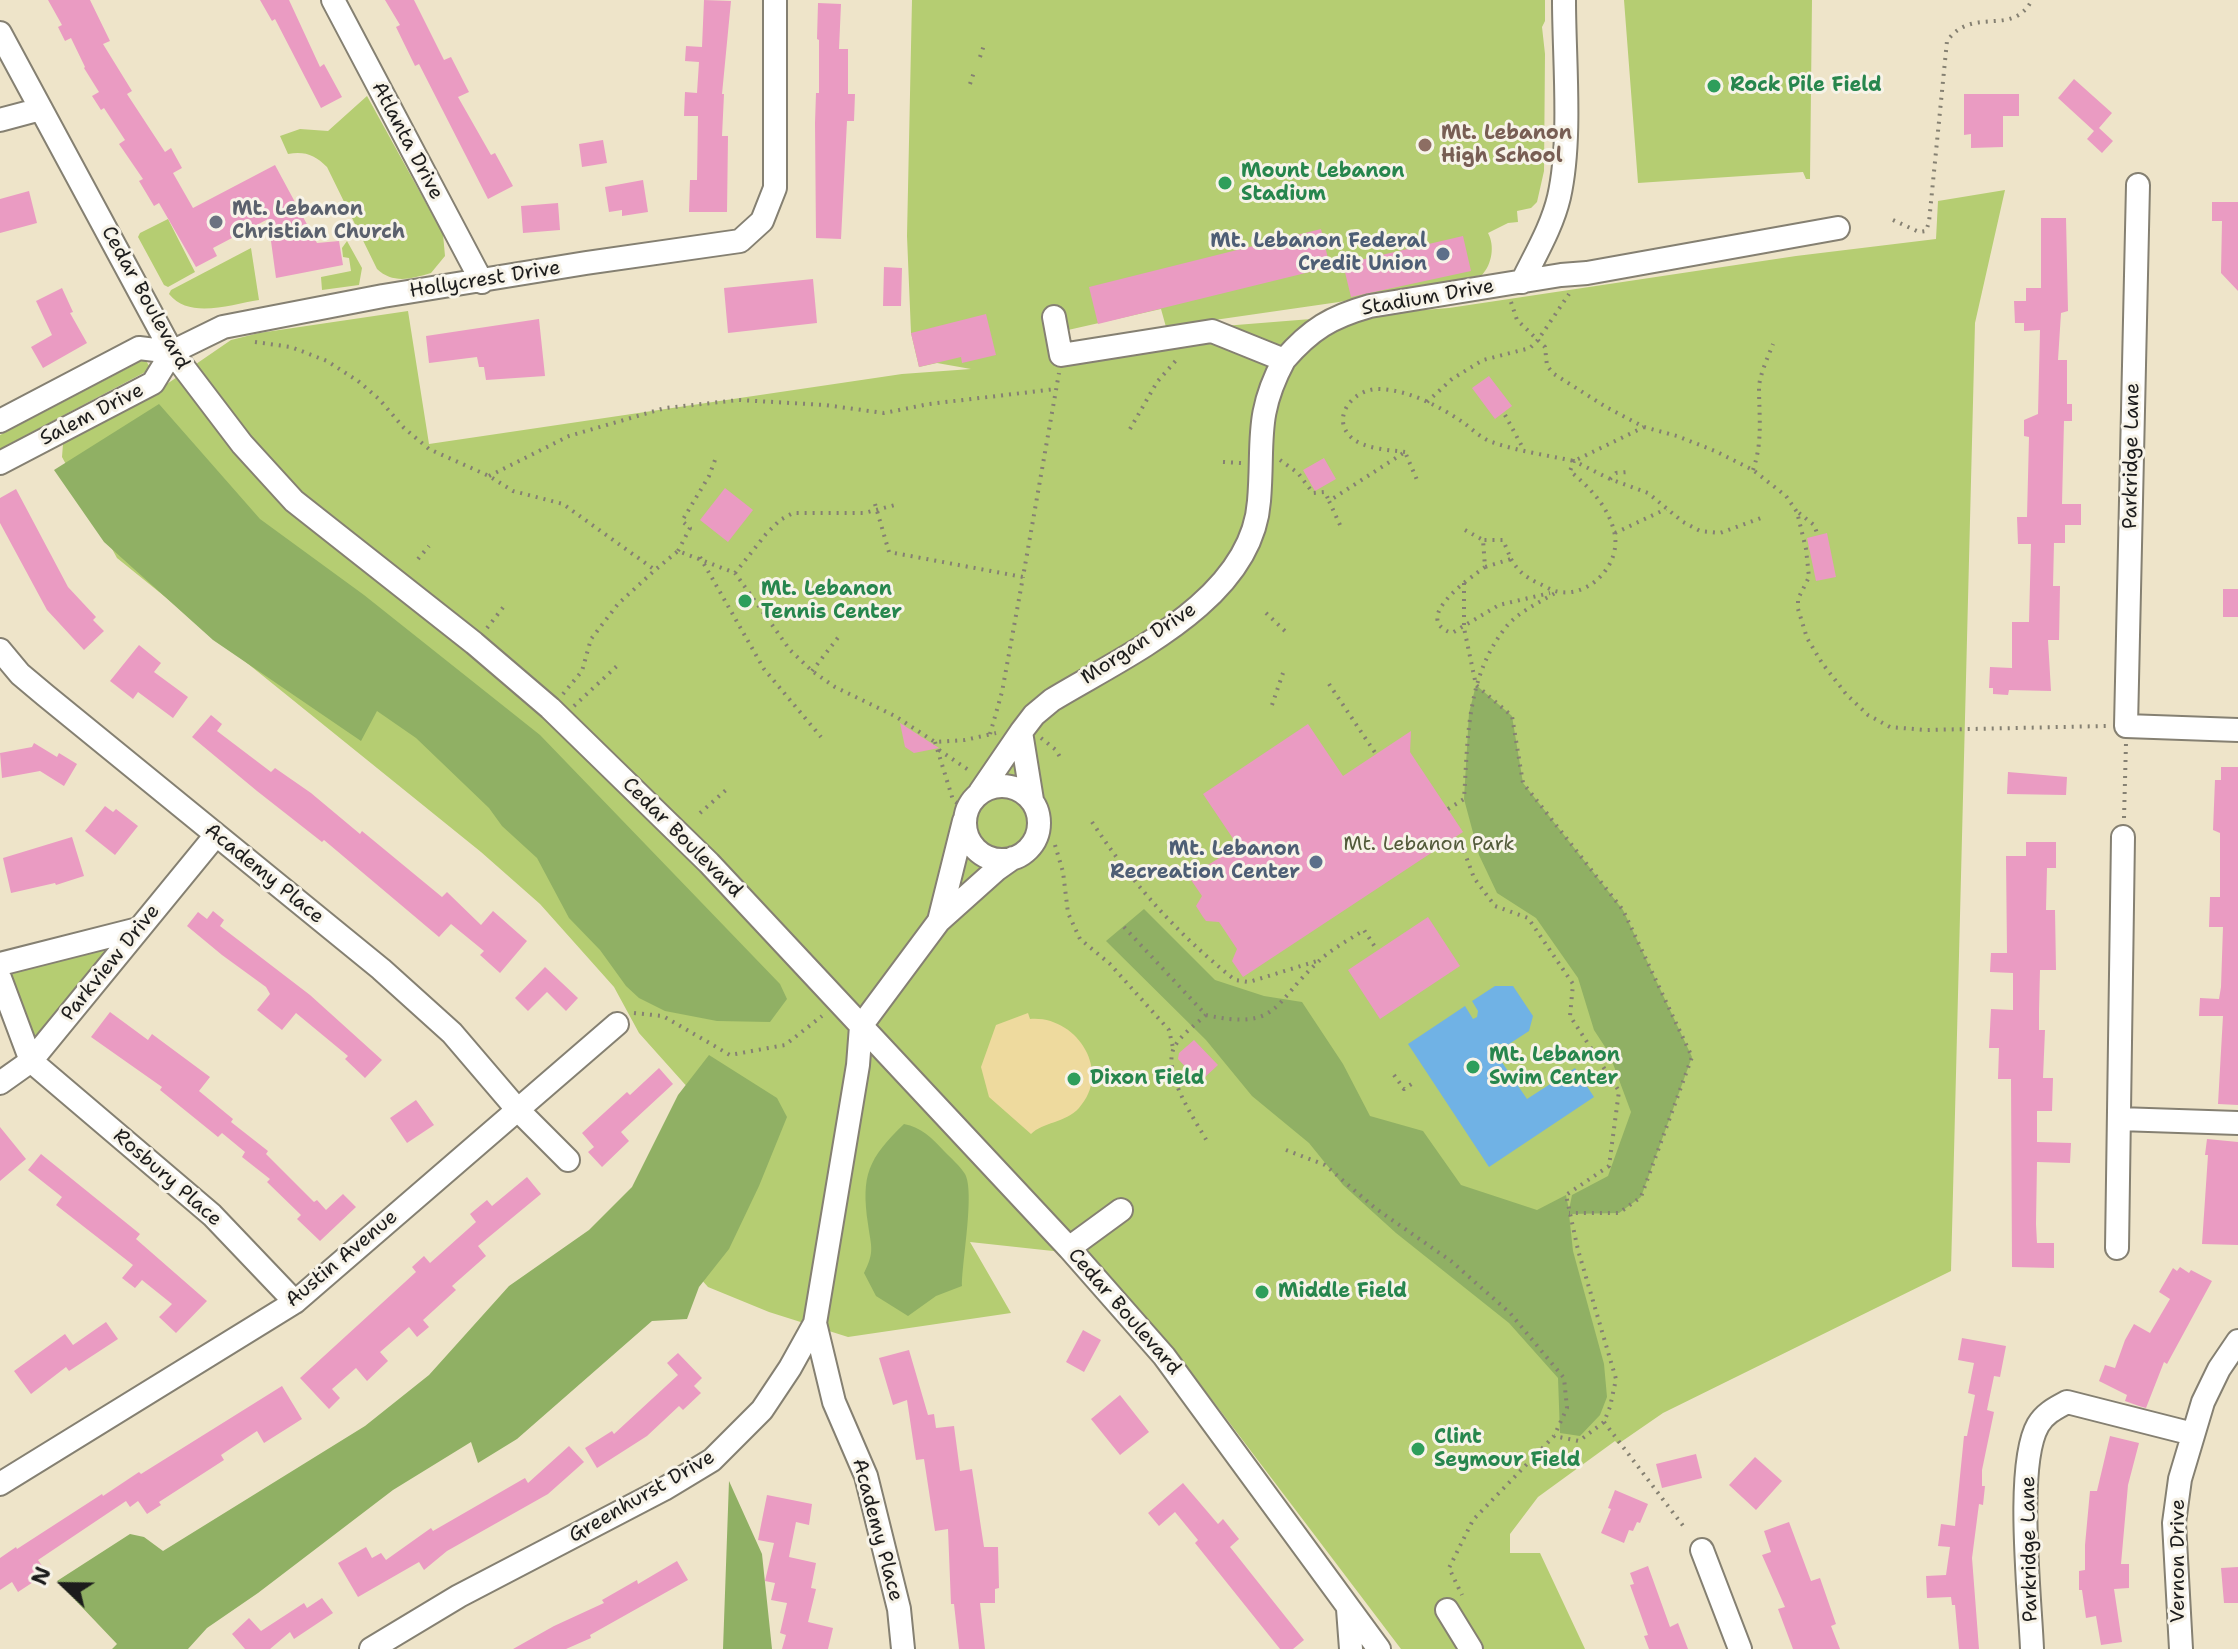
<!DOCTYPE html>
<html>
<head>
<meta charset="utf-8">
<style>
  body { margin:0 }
  #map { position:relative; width:2238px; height:1649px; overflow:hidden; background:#eee4c9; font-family:"Shantell Sans",sans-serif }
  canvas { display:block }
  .north { position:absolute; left:24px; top:1545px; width:80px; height:80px; -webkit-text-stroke:6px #f7f3e8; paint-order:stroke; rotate:292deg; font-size:22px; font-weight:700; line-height:32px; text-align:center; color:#1c1c1c }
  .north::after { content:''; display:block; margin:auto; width:28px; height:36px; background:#1c1c1c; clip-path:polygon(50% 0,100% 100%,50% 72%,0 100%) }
</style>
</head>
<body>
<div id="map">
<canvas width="2238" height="1649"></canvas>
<div class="north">N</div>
</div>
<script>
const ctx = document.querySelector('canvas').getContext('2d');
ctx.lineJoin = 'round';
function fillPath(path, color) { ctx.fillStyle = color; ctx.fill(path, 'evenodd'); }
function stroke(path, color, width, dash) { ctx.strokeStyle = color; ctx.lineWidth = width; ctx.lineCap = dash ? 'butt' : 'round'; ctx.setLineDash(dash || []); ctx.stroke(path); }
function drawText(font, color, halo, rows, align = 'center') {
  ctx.font = font + ' "Shantell Sans",sans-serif'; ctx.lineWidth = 6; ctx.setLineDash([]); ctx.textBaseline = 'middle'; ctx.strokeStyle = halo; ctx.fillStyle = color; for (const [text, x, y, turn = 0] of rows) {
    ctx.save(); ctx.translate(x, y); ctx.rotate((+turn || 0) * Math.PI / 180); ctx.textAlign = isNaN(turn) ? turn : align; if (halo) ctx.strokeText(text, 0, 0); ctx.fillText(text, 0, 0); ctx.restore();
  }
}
const green = new Path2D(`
  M912,0h633v21l-3,6 3,27 -1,117 -7,31 -6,6 -14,3 1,11 -10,1 -20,10c7,13 4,31 -6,42l-143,27 -173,25 -5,-18 -93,21 -11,20 154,-23 238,-19 347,-52 140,-17 2,-38 67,-11 -30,133 -24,948 -288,142 -45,31 -3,-3 -77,56 -28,37v19h30l45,96h-184l-229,-302 -82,-92 -120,-13 41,71 -163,24 -79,-25 -61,-25 -69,-77 85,-82 -85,-95 -25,-46 -74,-83 -59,-52 -364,-294 -55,-101 1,-13 85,-47 83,-57 28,-7 149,-22 21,133 473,-70 69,-5 -34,-6 -18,4 -8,-34 -4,-97z
  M1624,0h188l-2,179h-4l-3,-7 -165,11z
  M367,96l76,138 2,22 -14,17c-20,6 -38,11 -54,-4l-50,-102c-12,-12 -22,-16 -39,-13l-8,-18 20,-7 28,2z
  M168,219l27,53 -27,15 -4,-2 -26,-48 2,-4z
  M347,241l15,27 -3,17 -37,5 -1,-13 30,-6 -2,-13 -6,-1 -1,-9z
  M251,248l8,52c-28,4 -69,20 -90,-6l2,-4z
  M145,359l6,10 -151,80v-14z
  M110,946l-72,90 -6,1 -24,-58 5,-7z`);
const forest = new Path2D(`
  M159,404l101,115 104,76 176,140 240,249 7,15 -17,23 -53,-1 -52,-10 -26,-13 -13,-12 -26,-36 -31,-32 -32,-60 -35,-32 -13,-18 -73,-70 -39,-27 -16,30 -148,-101 -109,-98 -50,-72z
  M1476,685l36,31 11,67 100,127 69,147 -51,140 -22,16 -50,1 4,37 31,113 3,33 -7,18 -20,21 -20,-3 -2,-55 -49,-55 -113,-90 -53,-48 -34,-42 -57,-47 -46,-56 -100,-99 38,-32 71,71 49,16 38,6 41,62 27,52 53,15 38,54 76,25 29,-15 3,15 3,-15 36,-19 23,-64 -22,-59 -15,-23 -16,-52 -42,-60 -39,-25 -18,-38 -15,-56 5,-86z
  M709,1055l68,43 10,19 -28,69 -30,63 -30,38 -12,32 -35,2 -135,118 -39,24 -7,-21 -78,48 -135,103 -51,35 -19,21h-76l5,-5 -60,-63 73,-47 14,3 19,14 202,-125 64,-51 80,-89 80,-56 43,-43 46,-92z
  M904,1124c17,3 28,14 40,27 7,7 16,15 21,23 10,18 -3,87 -3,112l-26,10 -28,20 -32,-20 -12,-23c11,-22 7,-26 4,-49 -7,-49 0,-65 36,-100z
  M729,1481l33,73 10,95h-49z`);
const sand = new Path2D(`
  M1028,1013l2,6c46,-4 83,52 49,89 -14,15 -36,14 -48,26l-42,-37 -8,-30 15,-42z`);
const water = new Path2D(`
  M1495,986h18l20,30 -4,15 -23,15 -6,-2 -7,5 34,50 48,-31 19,29 -105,70 -81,-123 57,-38 8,13 4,-2 1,-6 -6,-10z`);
const building = new Path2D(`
  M48,0h42l20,41 -7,3 29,47 -5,3 38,58 6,-4 11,20 -9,5 20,35 82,-43 42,78 22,-2 4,24 -67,13 -8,-59 -55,29 4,8 -21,11 -37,-64 -5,3 -15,-25 4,-2 -24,-35 6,-4 -21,-32 -3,2 -9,-14 7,-4 -15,-24 1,-1 -14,-29 -6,3 -7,-14 4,-2z
  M260,0h29l31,67 4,-3 18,33 -21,11 -46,-89 -3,2z
  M385,0h29l30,60 7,-3 18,35 -11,5 33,58 4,-2 18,33 -25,13 -69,-135 -4,2 -19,-39 4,-2z
  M704,0l27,1 -9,93h2l-2,42h6l-1,76h-38l1,-32h7l1,-64h-14l1,-24 12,1 2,-31 -14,-1 1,-15 16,1z
  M818,3l23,1 -2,45h9v45h7l-1,27h-7l-6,118 -25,-1 -1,-115 1,-30h3v-53l-2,-1z
  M2074,79l38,34 -13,15 14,13 -11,12 -15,-14 7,-8 -36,-33z
  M1964,94h55v22h-16v31l-32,1v-14l-7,1z
  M603,140l4,23 -25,4 -3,-23z
  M643,180l5,32 -26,4v-6l-13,2 -4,-25z
  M29,191l8,32 -37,10v-34z
  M2212,202h26v89l-17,-18 1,-52h-10z
  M558,203l2,27 -37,3 -2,-27z
  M2041,218h25l2,93 -7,2 -3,47h9v44h5v17h-8l-2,83h19v21h-16v18h-11l-1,43h7l-1,54h-11l3,51 -42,-1 -1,5 -15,-1v-6h-4l1,-21 22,1v-46h17l2,-78h-13l-1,-27h10l2,-80 -5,-1v-16l14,-6 2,-84 -16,1v-8h-9l-1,-22h12v-13h15z
  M1321,229l9,38 -232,57 -9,-37z
  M1463,236l8,35 -120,26 -8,-33z
  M884,267l18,1 -1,38h-18z
  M813,279l4,44 -89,10 -4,-45z
  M62,288l11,24 -3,1 17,30 -44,25 -12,-21 21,-12 -16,-34z
  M986,314l10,41 -34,8 -1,-6 -42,10 -8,-34z
  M539,319l6,57 -59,4 -2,-13h-5l-2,-10 -48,6 -3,-27z
  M1489,376l23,30 -17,13 -23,-31z
  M1324,458l12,21 -21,12 -12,-21z
  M725,488l28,22 -25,32 -28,-22z
  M16,489l52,98 28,30 -3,3 11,11 -20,19 -37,-40 -47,-87v-25z
  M1827,533l9,44 -20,4 -9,-43z
  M2223,589h15v28h-15z
  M139,645l22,18 -7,9 34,25 -15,21 -35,-26 -5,7 -23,-18z
  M211,715l11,9 -5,7 54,41 4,-4 36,25 49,41 2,-3 80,66 5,-5 34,33 12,-14 34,30 -27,32 -20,-18 4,-4 -33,-27 -12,13 -115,-97 -2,2 -65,-51 -65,-54z
  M900,723l39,25 -25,5 -9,-6z
  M1308,724l35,52 68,-45 -1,21 53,80 -220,145 -11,-16 5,-12 -18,-27 -13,-1 -3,-4 -7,-11 6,-10 -13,-19 49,-31 -35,-52z
  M34,743l23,14 2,-4 18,11 -13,22 -24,-15 -38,7 -2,-25 32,-6z
  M2221,767h17v338l-20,-1 5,-88h-24l1,-18 19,1 2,-12 2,-60h-14l1,-30h10v-64l-7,-3 2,-50h6z
  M2008,772l59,5 -1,18 -59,-1z
  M105,806l8,6 3,-3 22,17 -23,29 -30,-24z
  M72,837l12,39 -28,9 -1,-2 -44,10 -8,-35z
  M2026,842h30v26h-9l-1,42h9l1,60h-16l-1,41v19h6l-2,48h10l-1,33h-15v31l34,1 -1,20 -33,-1 -1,62 1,19h17v25l-42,-1 -1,-188h-13l1,-31h-10l2,-39 22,1v-37l-23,-1 1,-19h16l-1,-97h20z
  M213,911l11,9 -4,6 90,69 72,65 -17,18 -20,-19 3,-3 -52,-43 -14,17 -25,-20 13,-16 -4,-7 -44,-32 -35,-29 11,-14 9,7z
  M1428,917l32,49 -80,53 -32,-49z
  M545,967l33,31 -12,13 -19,-19 -19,19 -13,-13z
  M110,1012l38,28 4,-6 58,43 -11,14 34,28 -2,3 37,29 -2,3 48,48 3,-2 9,10 17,-16 13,13 -36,34 -23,-22 4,-4 -34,-33 3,-3 -28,-22 3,-5 -23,-19 -4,4 -58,-47 2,-3 -71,-50z
  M1194,1040l24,25 -14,13 -7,1 -19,-20 1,-6z
  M659,1068l14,16 -52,48 8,9 -27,26 -14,-15 6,-5 -12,-14 45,-41 3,3z
  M416,1100l18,25 -27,18 -17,-25z
  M0,1127l26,32 -26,22z
  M2207,1139l31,3v103l-36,-1 6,-89h-3z
  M41,1154l99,80 -4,5 71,62 -31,32 -17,-16 13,-13 -30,-24 -7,8 -13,-10 11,-13 -77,-60 6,-8 -34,-27z
  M527,1177l14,17 -63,52 8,10 -34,30 4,4 -33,30 6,7 -12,10 -8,-10 -29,25 8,9 -21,20 -11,-13 -24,21 8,9 -11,11 -29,-31 116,-106 -4,-5 12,-11 6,7 46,-41 -6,-8 17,-14 5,6z
  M2180,1267l9,6 2,-3 21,11 -45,83 -3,-2 -18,46 -7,-2 -14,-5 2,-6 -28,-14 6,-16 10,3 10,-28 9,-16 16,9 20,-34 -11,-7 14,-24 4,3z
  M106,1322l12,17 -49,32 -3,-4 -35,27 -17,-23 51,-37 8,11z
  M1083,1330l18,10 -17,32 -18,-10z
  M1962,1338l44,8 -6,31 -6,-1 -7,34 7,2 -12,58v16h3l-2,19 -4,-1 -7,54 7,91h-20l-4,-44h-3l-1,-8 -24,1 -1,-22 20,-1 4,-28 -12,-1 3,-22 14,2 9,-90h3l8,-41 -7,-2 6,-30 -16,-3z
  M909,1350l19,65 6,-1 2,14 18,-2 6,45 12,-2 12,78h14l1,41 -4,1v14h-15l5,46h-26l-5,-45h-3l-3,-75 -13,2 -11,-72 -8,1 -9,-60 -14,5 -14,-47z
  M678,1353l24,25 -8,8 7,7 -18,17 -4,-4 -32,30 -50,32 -12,-20 27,-17 2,3 64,-59 -11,-12z
  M282,1386l20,33 -38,24 -7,-12 -36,24 3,5 -65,42 2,3 -14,9 -9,-13 -8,6 -4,-6 -88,59 9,13 -29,19 -6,-10 -12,8v-32l16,-11 1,2 85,-55 1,2 36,-24 2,2z
  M1120,1395l29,37 -29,23 -29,-36z
  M2110,1436l29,7 -11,42 -7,79h8v24l-15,1 8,53 -21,3 -5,-29 -10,2 -4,-28h-3v-19l6,-1v-25l5,-54h7z
  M569,1446l15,16 -36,32 -101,57 -23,19 -5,-8 -61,35 -20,-34 28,-16 6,11 9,-5 5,7 45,-32 2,3 92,-53 3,5z
  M1696,1454l6,24 -40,10 -6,-24z
  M1755,1457l27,24 -26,29 -27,-25z
  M1183,1483l35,41 5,-5 16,20 -9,8 74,93 -11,9h-13l-85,-106 3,-3 -23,-28 -16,14 -11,-13z
  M1615,1490l33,14 -8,19 -3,-1 -4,9 -4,-1 -5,13 -23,-10 10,-24 -3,-1z
  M767,1495l45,9 -3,21 -13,-3 -7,35 27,6 -5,25 5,1 -8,33 25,6 -5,21h-46l4,-14 -6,-2 7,-30 -16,-3 4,-17 -10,-2 9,-38 -16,-3z
  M1789,1522l22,59 9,-3 16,46 -5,2 9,23h-47l-15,-40 7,-2 -23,-52 9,-3 -7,-21z
  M677,1561l11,19 -98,55 1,3 -25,11h-53l41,-23 50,-23 -2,-3 35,-20 1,4z
  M1648,1566l22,61 8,-4 10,26h-39l-5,-13 4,-1 -18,-50 4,-1 -4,-11z
  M2238,1567v36h-14l-3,-35z
  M322,1598l11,15 -39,26 -4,-7 -20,17h-25l-13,-15 17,-16 12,13 43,-28 3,5z`);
const path = new Path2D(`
  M980,57l4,-12
  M970,84l4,-12
  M1893,220l26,12 7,-1 3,-9 18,-181c26,-36 65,-3 85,-41
  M1511,302l6,18 28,27 2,19 7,8 52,33 38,20 33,9 38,15 38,19 33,26 11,16 9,37 3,28 -11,22v10l9,29 15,25 24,31 22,21 22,12 35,3 181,-4
  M255,342l36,5 36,14 31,20 21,18 25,29 25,21 60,27 24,15 50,13 92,66 23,-19 57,22 55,77 22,21 23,16 60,29 40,26 30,-2 31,-7
  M1427,402l25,-23 31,-19 47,-12 8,-8 31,-46
  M1505,415l19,35
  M1130,429l27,-47 22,-25
  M1405,452c-15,-2 -41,-3 -53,-14 -23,-20 2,-50 27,-49 30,1 60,17 85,34 8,6 16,14 25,18 27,10 57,14 85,20l70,-34
  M1280,460l18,13 15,20 12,-1 4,9
  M1223,462l18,1
  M1753,470c10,-29 6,-53 6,-83 1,-13 9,-30 14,-43
  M489,476l80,-40 96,-28 74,-8 86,5 59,8 45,-9 127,-15
  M1610,479l6,-6 11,-1
  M875,504l14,48 134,25 36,-204
  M1799,513l15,12 3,8
  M1340,525l-11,-24 76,-49 12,28
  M1465,530l18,10 2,27 26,-8 -8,-19h-20
  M1615,533l51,-24
  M678,551l12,-23 -8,-7 27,-45 6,-16
  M700,557l64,112 57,68
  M418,559l11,-13
  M1511,559c7,12 14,18 27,24 5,2 11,6 17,8 33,9 68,-27 59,-60 -6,-25 -25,-44 -44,-60l4,-10 36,18 38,14 35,29 17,9 20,2 41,-15
  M1485,567c-15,11 -75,52 -33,66l47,-28 51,-12
  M735,573l31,-39 14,-14 13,-7h71l31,-8
  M1464,583v45l12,57 36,31 11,67 100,127 69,147 -51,140 -22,16h-50
  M1266,613l21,20
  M487,628l18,-23
  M812,671l28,-36
  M1329,684l47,70
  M563,694l19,-23 9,-32 27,-35 37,-34
  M1272,705l11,-32
  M574,706l45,-42
  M990,734l12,-42 21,-115
  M1041,738l15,12 4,7
  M935,742l18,58 4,3
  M939,750l31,21
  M1448,809l16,-10c4,-60 2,-122 42,-172 12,-15 34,-25 51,-35
  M700,813l26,-23
  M2124,818l2,-75
  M1092,822c41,62 84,111 143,158l14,2 68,-21
  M1055,845l8,27 5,41 12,26 30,25 59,66 4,18
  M1464,851l10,27 21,28 33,12 45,66 -3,32 49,75 -10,75 -43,29 12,55 38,129 -6,28 -6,15 -25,19 -25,-5
  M1124,927l82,88c73,16 67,-12 112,-53 13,-13 31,-22 46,-32l13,20
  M634,1013l29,3 67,39 55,-10 37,-29
  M1206,1015c-10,9 -24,19 -31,31 -15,25 21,75 33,97
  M1394,1075l10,14 12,-8
  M1286,1150l39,15 50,43 76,53 59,52 54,65 3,30 -13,28 -81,84 -24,48 13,27
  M1604,1422l80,105`);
const minor = new Path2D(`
  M333,0l149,282
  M0,33l172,319 70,92 52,57 180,142 76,65 159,155 360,385 95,108 215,293
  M0,120l41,-11
  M2138,185l-12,541 112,4
  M1522,282c13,-27 30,-55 37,-85 13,-58 5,-137 5,-197
  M1054,317l7,38 151,-24 72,29c27,-31 47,-43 86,-54l191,-31 26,-2 251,-45
  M0,421l139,-73 33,4
  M0,463l153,-80 19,-31 51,-25 160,-31 203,-33 154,-22 22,-20 13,-33v-188
  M0,650l20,24 25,21 336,274 71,64 65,76 51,51
  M1021,732l11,68
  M965 823a37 37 0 1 1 74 0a37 37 0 1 1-74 0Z
  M980,792l41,-60 13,-17 18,-15c74,-45 200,-100 207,-199 5,-59 -5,-85 25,-141
  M939,921l25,-100
  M0,964l138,-35
  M0,978l31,83 181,154 83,87
  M0,1083l31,-22 185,-226
  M2119,1119l119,4
  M1069,1248l52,-38
  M2117,1248l6,-411
  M815,1323l19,79 32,74 33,133 4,40
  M0,1484l295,-182 322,-278
  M1702,1550l38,99
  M1348,1609l3,40
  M1447,1610l24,39
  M371,1649l88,-53 205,-107 48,-29 50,-50 28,-42 25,-45 43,-258 3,-39 78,-105 57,-51 17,-12
  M2032,1649c-2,-51 -17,-184 6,-224 7,-12 18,-17 29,-23l126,32
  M2181,1649l-7,-126 6,-44 23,-77 16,-33 19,-28`);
const markers = [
  [1714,86,8,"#2e9e5b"],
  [1425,145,8,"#8d6e63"],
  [1225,183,8,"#2e9e5b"],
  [216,222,8,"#6b7280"],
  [1443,254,8,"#5c6f8a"],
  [745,601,8,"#2e9e5b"],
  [1316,862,8,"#5c6f8a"],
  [1473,1067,8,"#2e9e5b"],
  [1074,1079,8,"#2e9e5b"],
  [1262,1292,8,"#2e9e5b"],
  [1418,1449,8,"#2e9e5b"]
];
const leisureNames = [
  ["Rock Pile Field",1730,86],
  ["Mount Lebanon",1241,172],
  ["Stadium",1241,195],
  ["Mt. Lebanon",761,590],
  ["Tennis Center",761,613],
  ["Mt. Lebanon",1489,1056],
  ["Swim Center",1489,1079],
  ["Dixon Field",1090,1079],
  ["Middle Field",1278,1292],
  ["Clint",1434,1438],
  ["Seymour Field",1434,1461]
];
const educationNames = [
  ["Mt. Lebanon",1441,134],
  ["High School",1441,157]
];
const streetNames = [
  ["Atlanta Drive",407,141,62],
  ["Hollycrest Drive",485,280,-9],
  ["Cedar Boulevard",145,298,61],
  ["Stadium Drive",1428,298,-10],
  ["Salem Drive",92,415,-27],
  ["Parkridge Lane",2132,456,-89],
  ["Morgan Drive",1139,644,-33],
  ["Cedar Boulevard",682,838,45],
  ["Academy Place",264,874,39],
  ["Parkview Drive",111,963,-51],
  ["Rosbury Place",167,1178,41],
  ["Austin Avenue",342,1259,-40],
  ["Cedar Boulevard",1124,1312,49],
  ["Greenhurst Drive",642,1497,-30],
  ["Academy Place",877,1530,75],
  ["Parkridge Lane",2030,1549,-91],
  ["Vernon Drive",2179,1561,-90]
];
const worshipNames = [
  ["Mt. Lebanon",232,210],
  ["Christian Church",232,233]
];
const serviceNames = [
  ["Mt. Lebanon Federal",1427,242],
  ["Credit Union",1427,265],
  ["Mt. Lebanon",1300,850],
  ["Recreation Center",1300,873]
];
const parkNames = [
  ["Mt. Lebanon Park",1429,845]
];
fillPath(green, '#b5cd72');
fillPath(forest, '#90b064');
fillPath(sand, '#eeda9e');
fillPath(water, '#70b2e5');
fillPath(building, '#ea9bc2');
stroke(minor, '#858072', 26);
stroke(path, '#858072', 4, [2, 6]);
stroke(minor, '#fff', 22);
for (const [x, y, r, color] of markers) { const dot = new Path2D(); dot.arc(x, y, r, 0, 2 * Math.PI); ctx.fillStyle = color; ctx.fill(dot); stroke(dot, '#f7f3e8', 3); }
drawText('bold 20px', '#27864d', '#f7f3e8', leisureNames, 'left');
drawText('bold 20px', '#785e54', '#f7f3e8', educationNames, 'left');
drawText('20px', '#1c1c1c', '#f7f3e8', streetNames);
drawText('bold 20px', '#5b616d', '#f7f3e8', worshipNames, 'left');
drawText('bold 20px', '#4e5e75', '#f7f3e8', serviceNames, 'right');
drawText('20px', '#525a3a', '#f7f3e8', parkNames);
</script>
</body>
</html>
